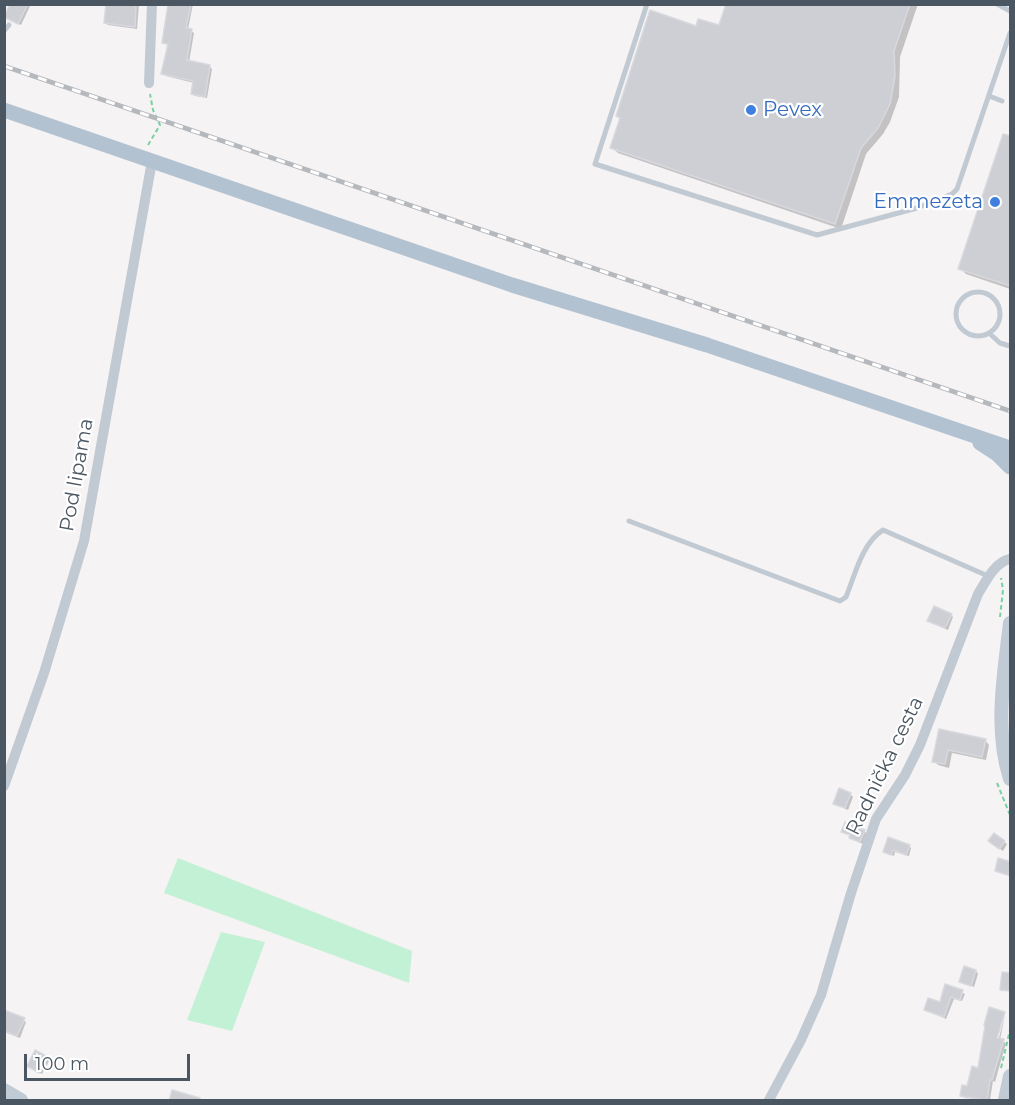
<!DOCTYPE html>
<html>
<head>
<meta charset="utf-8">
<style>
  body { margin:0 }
  #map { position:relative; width:1015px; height:1105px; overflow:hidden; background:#f5f3f3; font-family:Montserrat,sans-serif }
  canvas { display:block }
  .frame { position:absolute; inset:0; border:6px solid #4a5661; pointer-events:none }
  .scale { position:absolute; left:24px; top:1054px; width:166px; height:27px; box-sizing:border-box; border:3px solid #4a5661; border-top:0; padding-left:8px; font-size:18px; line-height:21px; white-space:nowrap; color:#4a5661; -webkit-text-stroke:4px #fff; paint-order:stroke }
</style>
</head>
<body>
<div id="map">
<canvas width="1015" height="1105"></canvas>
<div class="frame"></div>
<div class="scale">100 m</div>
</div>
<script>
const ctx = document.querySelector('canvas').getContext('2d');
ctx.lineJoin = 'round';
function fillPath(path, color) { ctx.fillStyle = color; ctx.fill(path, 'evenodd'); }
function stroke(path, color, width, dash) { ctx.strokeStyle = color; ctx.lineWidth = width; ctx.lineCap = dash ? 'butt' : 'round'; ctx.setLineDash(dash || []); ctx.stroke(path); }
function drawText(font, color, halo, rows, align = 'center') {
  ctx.font = font + ' Montserrat,sans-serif'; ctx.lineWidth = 4.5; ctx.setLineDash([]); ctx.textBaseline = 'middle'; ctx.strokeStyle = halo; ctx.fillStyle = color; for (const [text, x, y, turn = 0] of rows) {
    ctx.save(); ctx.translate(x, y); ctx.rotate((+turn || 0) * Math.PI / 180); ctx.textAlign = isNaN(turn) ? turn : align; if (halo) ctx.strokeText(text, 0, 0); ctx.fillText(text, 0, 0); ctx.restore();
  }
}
const green = new Path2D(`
  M178,858l234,93 -3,32 -245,-90z
  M221,932l44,10 -33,89 -45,-11z`);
const shadow = new Path2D(`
  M12,4h17l1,2 -9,19 -13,-6z
  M108,4h31l-2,25 -29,-4 -3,-3z
  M170,4h23l-5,25 6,4 -5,29 21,5 2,2 -5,29 -12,-2 -3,-2 2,-11 -28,-7 -3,-2 6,-28 -5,-3z
  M728,4h190l-18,53 -1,40 -9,25 -7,12 -17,20 -25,75 -223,-76 -6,-5 9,-28 -4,-4 80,-88 23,-1z
  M1010,138v151l-44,-15 -6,-6z
  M951,615l2,2 -5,13 -16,-7z
  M940,731l45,9 4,5 -3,15 -34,-7 -3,15 -11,-3 -4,-4z
  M850,794l3,3 -5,13 -13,-6z
  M843,831h21l2,2 -3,11 -10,-4 -2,-4z
  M1004,842l3,2 -4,7 -11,-8z
  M909,846l2,2 -2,8 -14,-4 -1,4 -9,-4z
  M976,971l2,3 -4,13 -13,-6z
  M946,986l19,8 -3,7 -8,-2 -8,20 -20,-9 15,-6z
  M4,1011l22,11 -6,16 -16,-6z
  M1005,1015l-5,25 6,3 -11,39 -2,-1 -3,19 -25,-2 -3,-2 32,-51h3z
  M47,1058l2,3 -7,13 -14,-8z`);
const building = new Path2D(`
  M10,4h18l-10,20 -14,-7z
  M106,4h30l-1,23 -31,-4z
  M168,4h23l-5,24 6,1 -5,31 23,5 -5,32 -14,-3 2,-13 -32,-7 7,-30 -6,-1z
  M726,4h184l-16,47 1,25 -5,28 -12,24 -17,20 -26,76 -225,-76 10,-30 -4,-2 34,-106 46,16 2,-7 21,6z
  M1003,134l8,2v150l-53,-17z
  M934,606l18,8 -7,14 -18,-7z
  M939,729l47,10 -4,18 -34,-7 -3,14 -13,-2z
  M839,788l12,5 -6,15 -12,-4z
  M845,822l20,8 -5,12 -11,-4 1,-3 -9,-3z
  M994,833l11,8 -6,8 -11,-8z
  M888,837l22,8 -4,10 -13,-5 -2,5 -8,-3z
  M998,858l13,4v14l-16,-5z
  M964,966l12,4 -5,16 -12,-4z
  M1002,972l9,1v18l-11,-1z
  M945,984l18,6 -3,10 -9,-3 -7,20 -20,-7 4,-12 12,4z
  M989,1007l16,5 -8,26 7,1 -12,41h-2l-3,21h-8v-2l-19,-3 2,-11 5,1 5,-20 6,2 7,-42 -1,-1z
  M4,1010l21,8 -8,18 -13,-5z
  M35,1050l13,7 -9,16 -12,-7z
  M172,1090l28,8 -1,3h-30z`);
const path = new Path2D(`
  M148,145l12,-20 -7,-15 -3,-16
  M1000,617l3,-27 -2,-12
  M997,783l13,32
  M1001,1068l9,-38`);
const lane = new Path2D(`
  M647,4l-52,160 222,71 100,-27 35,-14 5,-5 53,-156
  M997,4l13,7
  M4,31l5,-6
  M989,96l13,5
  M956 314a22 22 0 1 1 44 0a22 22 0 1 1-44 0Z
  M989,333l11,10 10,3
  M629,521l211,80 6,-4c9,-22 16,-54 37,-67l105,46`);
const street = new Path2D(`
  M149,83l3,-79
  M4,786l40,-113 40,-132 68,-380
  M769,1100l32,-60 20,-45 30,-102 25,-74 29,-44 15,-30 58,-151c8,-13 17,-32 32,-35`);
const secondary = new Path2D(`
  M1010,623c-6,52 -16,105 0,156
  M4,1090l17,10
  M1005,1100l5,-24`);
const primary = new Path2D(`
  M4,110l508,175 195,60 303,103
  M980,443l17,11 13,13`);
const rail = new Path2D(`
  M4,66l1006,345`);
const markers = [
  [751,110,6,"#3f7fe0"],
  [995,202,6,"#3f7fe0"]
];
const shopNames = [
  ["Pevex",763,110],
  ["Emmezeta",983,202,"right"]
];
const streetNames = [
  ["Pod lipama",77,475,-80],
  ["Radnička cesta",885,766,-64]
];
fillPath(green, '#c3f1d5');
fillPath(shadow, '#0003');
fillPath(building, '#cdcfd5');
stroke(building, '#d7d9de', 1.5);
stroke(path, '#7ad0a6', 2, [4.5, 3]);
stroke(lane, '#c1cad2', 5);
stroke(street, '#c1cad2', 10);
stroke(secondary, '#c1cbd6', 14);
stroke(primary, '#b3c2d1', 15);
stroke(rail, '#b5b8bd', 5);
stroke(rail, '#fff', 3, [9]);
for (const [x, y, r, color] of markers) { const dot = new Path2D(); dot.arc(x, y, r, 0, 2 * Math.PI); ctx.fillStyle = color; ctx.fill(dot); stroke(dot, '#fff', 2); }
drawText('20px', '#366cbe', '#fff', shopNames, 'left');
drawText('20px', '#4a5661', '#fff', streetNames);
</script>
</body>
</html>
